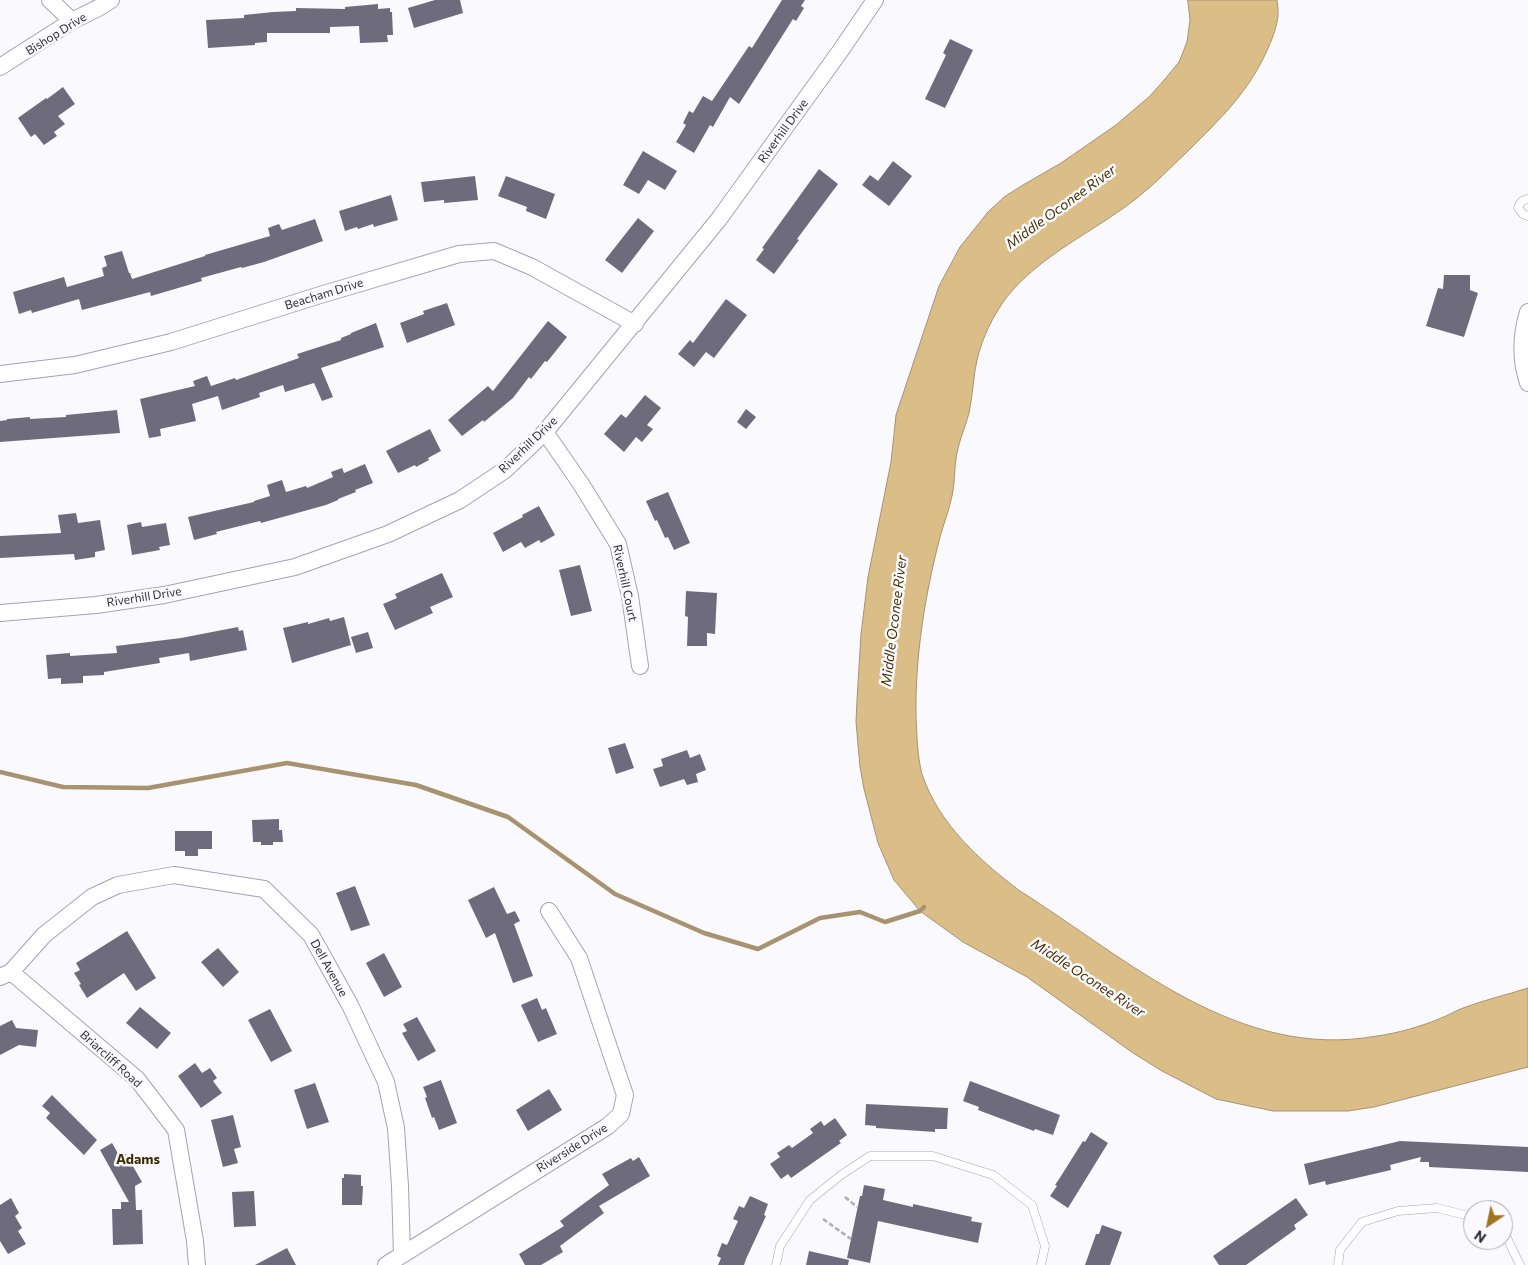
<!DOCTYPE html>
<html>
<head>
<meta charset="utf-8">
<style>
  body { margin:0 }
  #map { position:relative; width:1528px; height:1265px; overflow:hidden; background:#fafafe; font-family:Commissioner,sans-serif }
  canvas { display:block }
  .north { position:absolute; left:1463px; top:1200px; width:50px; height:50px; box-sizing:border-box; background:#fafafe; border:1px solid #aaa9ae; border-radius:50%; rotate:214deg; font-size:14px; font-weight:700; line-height:20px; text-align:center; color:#313037 }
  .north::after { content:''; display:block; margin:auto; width:18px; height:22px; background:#9e7623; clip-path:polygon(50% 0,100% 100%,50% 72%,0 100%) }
</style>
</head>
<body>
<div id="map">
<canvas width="1528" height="1265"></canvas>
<div class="north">N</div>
</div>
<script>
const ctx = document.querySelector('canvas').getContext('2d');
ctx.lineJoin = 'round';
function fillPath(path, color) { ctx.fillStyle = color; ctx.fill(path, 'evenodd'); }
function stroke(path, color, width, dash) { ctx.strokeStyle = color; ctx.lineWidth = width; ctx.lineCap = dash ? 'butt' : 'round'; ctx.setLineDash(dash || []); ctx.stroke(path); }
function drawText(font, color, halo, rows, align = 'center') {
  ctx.font = font + ' Commissioner,sans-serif'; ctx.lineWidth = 5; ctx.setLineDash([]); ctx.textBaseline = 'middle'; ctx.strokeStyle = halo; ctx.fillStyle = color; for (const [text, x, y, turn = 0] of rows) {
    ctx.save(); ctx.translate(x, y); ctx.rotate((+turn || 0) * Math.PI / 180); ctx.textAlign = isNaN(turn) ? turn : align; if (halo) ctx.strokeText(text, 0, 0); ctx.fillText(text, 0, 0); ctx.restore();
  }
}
const water = new Path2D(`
  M1188,0h89c1,5 1,11 1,16 -1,10 -5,21 -9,30 -19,45 -48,72 -81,105 -17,16 -33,33 -51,47 -43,34 -96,56 -131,100 -13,18 -24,40 -29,62 -4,17 -4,35 -8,53 -4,15 -11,30 -13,46 -2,12 -1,25 -4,37 -3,14 -8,27 -12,41 -15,58 -25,119 -24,179 1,19 1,39 6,58 16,49 58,87 98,117 109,69 218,170 357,145 21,-3 42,-9 62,-17 8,-3 16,-8 24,-11 21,-8 43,-13 65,-20v79l-154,40 -26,4h-75l-57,-12 -54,-28 -29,-18 -106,-76 -64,-35 -43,-31 -26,-31 -16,-37 -14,-54 -4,-22 -4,-45 1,-22 4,-66 7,-57 23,-115 5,-47 43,-129 21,-39 28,-35 16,-15 19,-12 38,-22 55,-38 34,-29 15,-17 14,-17 8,-20 3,-22z`);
const stream = new Path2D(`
  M0,772l63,15 85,1 139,-25 129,22 92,32 107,77 89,39 54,16 62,-31 40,-6 25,10 35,-11 4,-4`);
const building = new Path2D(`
  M435,0h25l3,13 -49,15 -6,-20z
  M782,0h23l-4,6 3,2 -8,13 -3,-2 -54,85 -9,-7 -17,30 -3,-2 -16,28 -18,-11 10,-17 -3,-2 6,-12 4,2 10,-17 9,5 37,-55 3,2z
  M378,4v5l12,-1v4h2l1,23h-6l1,7 -28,1 -1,-17 -29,1v6h-63v9l-12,1v2l-47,3 -2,-28 38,-2v-3l29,-3 23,-1v-3l49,1v-2z
  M950,39l23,11 -28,58 -20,-9 21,-44 -3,-2z
  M63,87l12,17 -17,12 7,8 -11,8 3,4 -13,9 -9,-11 -4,3 -13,-19 28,-20 1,1z
  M643,151l34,20 -12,19 -17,-10 -9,14 -16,-9z
  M893,161l19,15 -23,30 -27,-21 8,-10 8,6z
  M819,169l19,15 -41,55 2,1 -25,34 -18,-14 8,-11 -2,-1z
  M475,176l3,24 -34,3v-3l-20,2 -3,-20z
  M506,176l49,18 -9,25 -20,-8 1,-4 -29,-11z
  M391,195l7,25 -24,7 -1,-3 -15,5 -1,-2 -12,4 -6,-20z
  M638,218l16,13 -32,42 -17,-13z
  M315,219l8,22 -59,21 -22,6 -1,-1 -40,11 1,3 -51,15 -1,-4 -68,18 -3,-11 -47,14 -1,-3 -12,4 -6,-22 51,-15 3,10 37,-11 -2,-8 5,-2 -3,-10 18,-5 7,22h1l2,6 73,-23v-1l65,-19 -2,-8 11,-4 3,6z
  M1444,275h26v15l8,3 -14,44 -38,-11 12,-38 5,1z
  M726,299l21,16 -33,43 -8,-6 -12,15 -16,-13 12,-14 3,3z
  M447,303l8,22 -48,18 -7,-20 24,-9 -1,-3z
  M548,321l19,16 -20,25 -2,-1 -14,18 -2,-2 -16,21 -29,24 -1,-2 -21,16 -14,-16 40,-34 5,5z
  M376,323l8,24 -63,21 12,29 -11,4 -8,-18 -29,9 -2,-7 -24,8 1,4 -38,13 -4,-14 -26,8 4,17 -36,8 1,7 -12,2 -9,-39 55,-13 -2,-5 14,-5 4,10 24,-8 1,2 63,-22 -2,-4 44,-14v-2l10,-4v-1z
  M645,395l16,13 -14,17 6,4 -11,13 -6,-5 -12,15 -20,-18 17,-20 5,4z
  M746,409l10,8 -10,12 -9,-7z
  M117,410l3,23 -120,9v-21l7,-1v-1l23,-2v2l36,-2v-2z
  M430,429l11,22 -13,7 1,2 -13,7 -1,-2 -17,8 -12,-22z
  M365,464l8,19 -18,7 1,2 -18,7v1l-12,5 -65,18 -1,-2 -44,11 1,2 -23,6 -6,-23 66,-15v-1l16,-5 -3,-11 15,-5 4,12 20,-6 1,2 26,-11 -2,-5 11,-4 2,5z
  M668,492l22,51 -16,7 -6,-13 -3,1 -8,-18 -2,1 -9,-20z
  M539,506l16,29 -14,8 -2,-3 -14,8 -4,-6 -18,10 -10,-19 30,-16 -1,-2z
  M76,513l2,10 22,-3 5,30 -10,2v5l-20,3 -1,-6 -74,4v-22l61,-3 -3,-18z
  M141,522l1,5 24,-4 4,22 -11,2 1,3 -28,5 -5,-30z
  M580,565l12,46 -21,5 -12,-46z
  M442,573l11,24 -23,10 3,6 -38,17 -12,-26 14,-6 -2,-4z
  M686,591l31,2 -2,41 -8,-1v13h-20l1,-29 -3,-1z
  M344,617l7,28 -59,18 -9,-35 25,-6v2l21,-6 1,3z
  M238,627l1,4 4,-1 4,20 -57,11 -1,-8 -30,5 1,5 -56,9v3l-21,1v7l-22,1v-6l-13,1 -2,-24 24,-2v3l47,-3 -1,-7 65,-8z
  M368,632l5,16 -17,5 -5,-16z
  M625,743l9,25 -18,6 -8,-26z
  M687,750l3,8 10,-4 6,16 -10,4 2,8 -11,3 -3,-6 -24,8 -7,-18 10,-3 -2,-7z
  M279,819v11h3l1,12h-10v3h-12v-3h-8l-1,-22z
  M175,831h37v18h-14v7h-13v-5h-10z
  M355,886l15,39 -19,6 -15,-38z
  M494,887l13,27 8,-3 5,10 -6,3 19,52 -20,7 -18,-50 -9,5 -18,-38z
  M127,931l29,47 -20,13 -12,-18 -37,25 -8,-13 2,-1 -7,-11 6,-3 -4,-7z
  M218,948l21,24 -16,15 -22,-25z
  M384,953l18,34 -18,10 -18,-34z
  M537,998l5,12 4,-2 11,26 -19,8 -17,-37z
  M140,1007l31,26 -14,16 -31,-26z
  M270,1009l22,42 -21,11 -23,-42z
  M417,1017l19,34 -18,10 -16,-28 5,-2 -4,-7z
  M12,1020l4,8 22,2 -2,17 -17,-2 -19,10v-29z
  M195,1063l7,10 8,-5 7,10 -4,3 9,12 -21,15 -23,-32z
  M441,1080l16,43 -18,7 -5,-13 -2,1 -7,-20 2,-1 -4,-10z
  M970,1081l90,34 -7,20 -18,-6 -1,2 -56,-21 1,-3 -16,-6z
  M315,1083l14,39 -22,7 -13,-39z
  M549,1089l13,21 -34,21 -12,-21z
  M52,1095l45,45 -13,15 -38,-37 4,-5 -8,-7z
  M866,1104l82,4 -1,21h-12v3l-59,-4v-2l-11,-1z
  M233,1115l8,32 -7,2 4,14 -15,4 -12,-47z
  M835,1118l12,17 -8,6 2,2 -50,35 -3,-4 -7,5 -11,-15 10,-7 -3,-4 12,-8 3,3 21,-15 -3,-4 11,-8 3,5z
  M1091,1132l17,11 -40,65 -18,-12 7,-10 -2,-1 6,-9 22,-35 2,1z
  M1400,1141l128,6v25l-99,-5v-5h-9l1,-5 -31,8 1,5 -65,15 -1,-4 -16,4 -5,-21z
  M112,1143l8,14 6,-3 16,28 -7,4 1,24h6l1,34 -30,1 -1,-36h9v-7h8l-29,-52z
  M639,1157l11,19 -51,30 5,7 -44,33 3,6 -22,13h-16l-6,-11 45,-28 -4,-5 49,-36 -7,-11 29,-16 2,3z
  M344,1174l17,1v11h2l-1,19h-20v-27h2z
  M864,1185l21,4 -2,11 30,7v-3l59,13 -1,4 11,2 -4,20 -100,-22 -8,42 -23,-5 13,-62h2z
  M254,1191l2,35 -22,1 -2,-35z
  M750,1196l18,8 -4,11 2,1 -20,43 -2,6h-26l3,-7 -4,-2 5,-13 5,2 11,-24 -5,-2 6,-13 5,2z
  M11,1198l8,15 -4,3 7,12 -4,3 8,13 -18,10 -8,-13v-36z
  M1296,1198l12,17 -14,10 2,4 -50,36h-27l-6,-9z
  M1102,1225l20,7 -12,33h-25l11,-31h3z
  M287,1248l9,17h-41z
  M809,1251l40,9 -1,5h-42z`);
const path = new Path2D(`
  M845,1197l12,10
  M823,1219l28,20`);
const lane = new Path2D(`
  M1528,199c-6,1 -8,3 -10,9l5,6 5,2
  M1503,1236l4,2 13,27
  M776,1265l4,-19 30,-46 31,-25 29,-19h63l60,19 39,30 13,41 -4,19
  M1338,1265l2,-15 22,-28 36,-11 39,-3 36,9`);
const street = new Path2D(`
  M50,0l22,21
  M0,67l72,-46 28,-14 11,-7
  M1528,312c-7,23 -8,47 0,71
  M0,374l75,-9 96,-23 149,-47 139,-41 35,-3 38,16 103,57
  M545,432l36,52 37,60 12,52 10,70
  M0,613l96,-8 68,-10 131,-28 93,-33 72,-34 45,-30 40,-38 174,-213 122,-169 34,-50
  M11,972l33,-37 48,-38 26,-12 56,-10 90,14 47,46 39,70 36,77 10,46 4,58 2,69
  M0,977l11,-5 126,107 39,51 19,111 2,24
  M386,1265l222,-139 13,-12 4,-19 -46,-137 -30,-47`);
const streetNames = [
  ["Bishop Drive",56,34,-32],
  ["Riverhill Drive",783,131,-54],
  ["Beacham Drive",324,294,-17],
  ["Riverhill Drive",528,445,-44],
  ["Riverhill Court",625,583,78],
  ["Riverhill Drive",144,597,-9],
  ["Dell Avenue",329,968,61],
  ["Briarcliff Road",111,1059,42],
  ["Riverside Drive",572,1148,-32]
];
const waterNames = [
  ["Middle Oconee River",1061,207,-36],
  ["Middle Oconee River",894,621,-83],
  ["Middle Oconee River",1088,978,33]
];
const neighbourhoodNames = [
  ["Adams",138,1159]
];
fillPath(water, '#dbbd88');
stroke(water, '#a89370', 1);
stroke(stream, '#a89370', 4.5);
fillPath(building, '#6e6c7c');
stroke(lane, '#a4a2b3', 9);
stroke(street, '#a4a2b3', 18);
stroke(path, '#aeaeb3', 2.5, [5, 2.5]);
stroke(lane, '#fff', 8);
stroke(street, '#fff', 16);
drawText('12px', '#313037', '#fafafe', streetNames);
drawText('italic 14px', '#473205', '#fafafe', waterNames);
drawText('bold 14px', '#3e2b02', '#fafafe', neighbourhoodNames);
</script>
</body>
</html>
